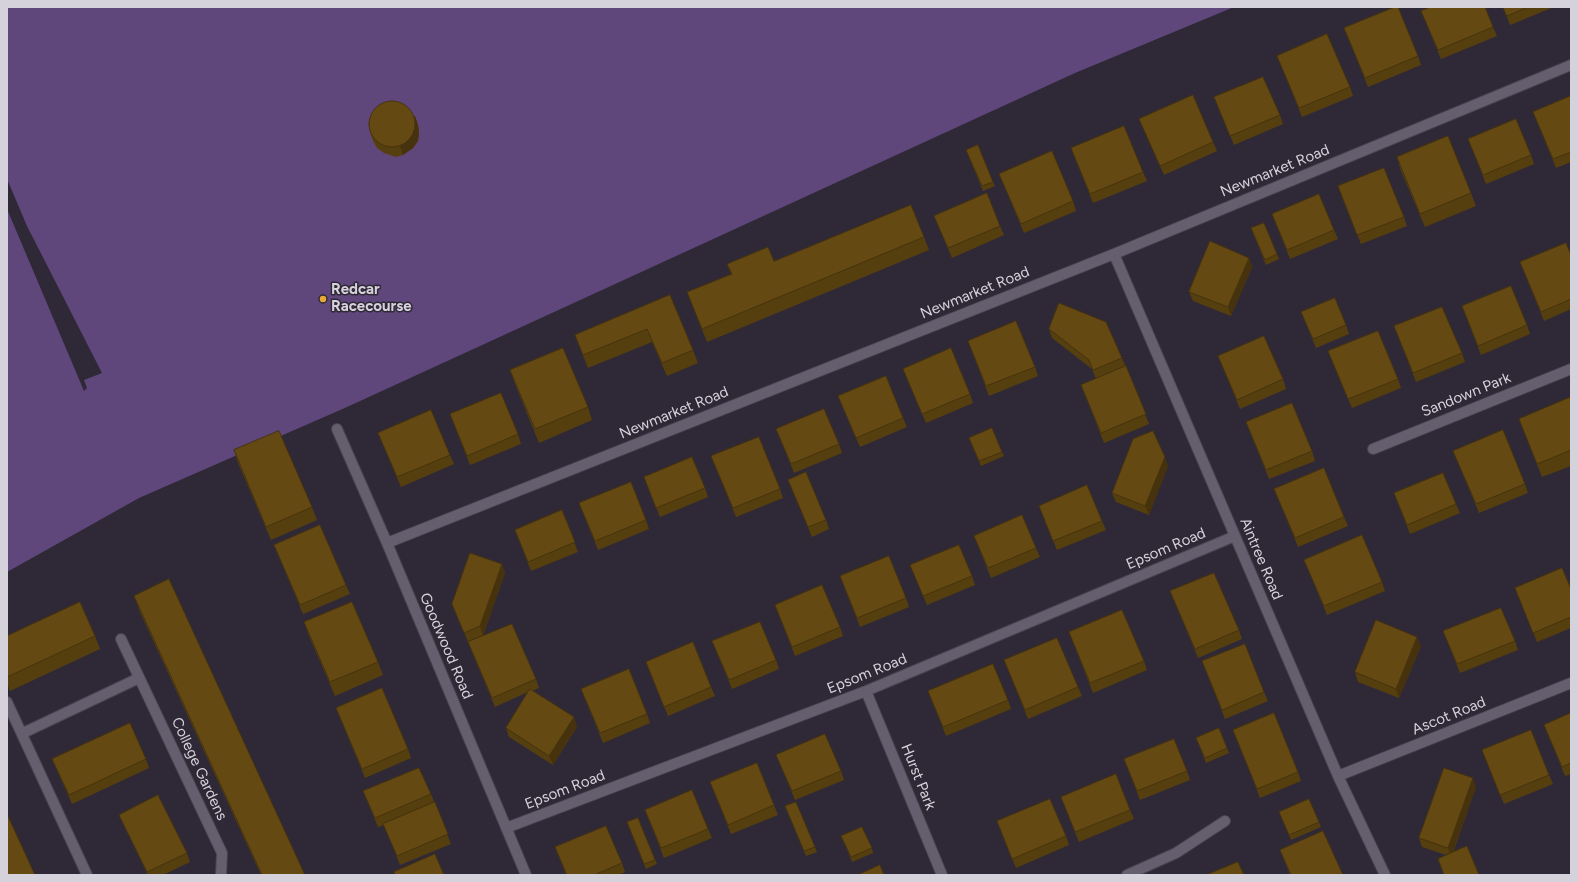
<!DOCTYPE html>
<html>
<head>
<meta charset="utf-8">
<style>
  body { margin:0 }
  #map { position:relative; width:1578px; height:882px; overflow:hidden; background:#2f2937; font-family:Figtree,sans-serif }
  canvas { display:block }
  .frame { position:absolute; inset:0; border:8px solid #d6d2db; pointer-events:none }
</style>
</head>
<body>
<div id="map">
<canvas width="1578" height="882"></canvas>
<div class="frame"></div>
</div>
<script>
const ctx = document.querySelector('canvas').getContext('2d');
ctx.lineJoin = 'round';
function fillPath(path, color) { ctx.fillStyle = color; ctx.fill(path, 'evenodd'); }
function stroke(path, color, width, dash) { ctx.strokeStyle = color; ctx.lineWidth = width; ctx.lineCap = dash ? 'butt' : 'round'; ctx.setLineDash(dash || []); ctx.stroke(path); }
function drawText(font, color, halo, rows, align = 'center') {
  ctx.font = font + ' Figtree,sans-serif'; ctx.lineWidth = 3; ctx.setLineDash([]); ctx.textBaseline = 'middle'; ctx.strokeStyle = halo; ctx.fillStyle = color; for (const [text, x, y, turn = 0] of rows) {
    ctx.save(); ctx.translate(x, y); ctx.rotate((+turn || 0) * Math.PI / 180); ctx.textAlign = isNaN(turn) ? turn : align; if (halo) ctx.strokeText(text, 0, 0); ctx.fillText(text, 0, 0); ctx.restore();
  }
}
const green = new Path2D(`
  M7,7h1227l-159,66 -728,334 -208,91 -132,74v-363l77,182 3,-3 -3,-8 18,-7 -75,-147 -20,-47z`);
const minor = new Path2D(`
  M1114,254l224,522 47,99
  M337,429l50,114 139,332
  M1373,449l198,-80
  M387,543l727,-289 457,-189
  M121,639l101,214 -1,22
  M866,691l76,184
  M7,702l80,173
  M23,733l116,-55
  M1338,776l233,-93
  M506,828l360,-137 369,-155
  M1127,875l49,-22 49,-32`);
const wall = new Path2D(`
  M1503,7h51l-44,18z
  M1421,11l72,16 4,9 -56,23z
  M1344,28l74,28 3,9 -53,22z
  M1277,56l73,31 3,9 -51,21z
  M1571,96v66l-15,6 -23,-56z
  M1214,97l66,18 3,9 -49,21z
  M415,116l3,9 1,8 -1,8 -5,7 -10,7 -7,2 -12,-4 -7,-5 -4,-7 -3,-9z
  M1139,119l74,23 4,9 -53,24 -21,-47z
  M1468,139l63,16 3,9 -48,20z
  M1071,148l72,24 4,9 -54,22z
  M968,155l25,27 2,4 -12,5z
  M1397,157l74,36 5,13 -51,21 -24,-56z
  M999,174l74,27 3,10 -52,22z
  M1341,195l63,22 3,9 -46,18z
  M1272,214l62,16 4,9 -48,20z
  M934,216l66,10 4,9 -52,23z
  M1253,233l24,21 2,5 -13,6z
  M924,237l5,13 -222,92 -20,-50 44,-18 -4,-10 47,-3z
  M1571,255v54l-27,12 -24,-59z
  M1249,258l3,9 -21,49 -38,-15 -4,-9z
  M670,295l23,55 5,13 -31,13 -15,-34 -64,26 -13,-33z
  M1462,306l65,19 3,9 -49,21z
  M1301,312l45,13 3,9 -33,14z
  M1394,326l68,27 3,9 -49,20z
  M1049,329l73,29 27,66 -45,19 -23,-58 15,-6 -4,-10 -40,-31z
  M968,341l67,26 3,9 -49,20z
  M1328,351l70,28 3,9 -49,20z
  M1218,356l65,23 3,10 -46,20z
  M903,369l67,25 3,9 -47,20z
  M510,370l78,37 4,13 -53,23 -24,-59z
  M838,396l65,22 4,9 -47,20z
  M1571,397v69l-29,11 -23,-58z
  M450,414l68,20 3,10 -51,21z
  M1246,422l66,29 3,10 -46,18z
  M776,429l63,15 3,9 -48,20z
  M378,433l72,22 4,9 -53,23z
  M971,442l31,10 2,4 -23,10z
  M234,450l78,57 5,13 -46,20 -33,-77z
  M1453,451l72,33 3,9 -49,20z
  M711,456l69,33 3,9 -47,19z
  M1168,466l-19,49 -33,-13 -4,-9z
  M644,477l61,11 3,9 -48,20z
  M788,480l38,40 3,9 -17,8z
  M1274,489l70,28 4,9 -50,21z
  M1394,493l62,11 4,9 -50,21z
  M579,503l67,17 3,9 -51,21z
  M1039,506l63,15 4,9 -49,20z
  M562,510l16,42 -47,19 -16,-41z
  M974,536l62,12 4,9 -49,21z
  M274,545l72,40 4,9 -47,20z
  M1304,560l78,22 3,9 -58,24z
  M502,564l3,9 -22,63 -15,6 -16,-38z
  M910,565l62,11 3,9 -48,20z
  M840,576l66,22 3,9 -49,20z
  M1515,588l56,1v39l-34,14z
  M1170,591l69,39 3,9 -44,19z
  M134,596l171,279h-44l-121,-263z
  M775,605l65,22 3,9 -48,20z
  M304,622l74,40 5,13 -48,21 -26,-60z
  M1443,631l72,10 3,9 -58,23z
  M1069,632l75,29 3,9 -54,23z
  M7,636h88l5,13 -90,42 -3,-8z
  M712,641l64,19 3,9 -47,20z
  M468,642l68,37 3,9 -7,3 45,36 -24,38 -44,-28 -3,-9 22,-36 -33,15z
  M1421,646l-22,52 -41,-16 -3,-10z
  M1004,660l74,27 4,9 -54,23z
  M1202,661l62,31 4,9 -43,18z
  M646,662l65,25 4,9 -47,20z
  M581,689l66,25 3,9 -47,20z
  M928,691l80,9 3,9 -65,27z
  M336,708l72,41 3,9 -46,20z
  M1571,713v61l-6,2 -21,-51z
  M1233,730l65,42 3,9 -41,17z
  M1196,738l31,10 2,5 -23,10z
  M1482,750l67,25 4,9 -49,20z
  M776,755l65,16 3,9 -49,20z
  M52,759h94l3,9 -77,36z
  M1124,759l63,12 3,9 -50,20z
  M710,782l64,23 4,10 -47,19z
  M1476,787l-23,66 -7,2 -24,-8 -3,-9z
  M363,791l68,3 20,50 -51,21 -16,-40 -6,2z
  M1061,797l69,13 4,9 -55,23z
  M645,810l63,19 4,9 -48,20z
  M787,811l28,36 2,5 -11,4z
  M119,815l68,38 3,9 -27,13h-15l-25,-51z
  M1281,817l38,5 2,5 -30,13z
  M638,818l19,46 -11,5 -19,-47z
  M997,821l69,15 3,9 -53,23z
  M843,840l29,8 1,5 -21,9z
  M555,847l67,16 3,9 -6,3h-53z
  M1280,850l63,25h-53z`);
const shadedWall = new Path2D(`
  M415,116l3,9 1,8 -1,8 -5,7 -10,7 -3,-9z
  M1249,258l3,9 -21,49 -3,-9z
  M1165,457l3,9 -19,49 -4,-9z
  M502,564l3,9 -22,63 -3,-10z
  M1417,637l4,9 -22,52 -3,-9z
  M574,717l3,10 -24,38 -4,-9z
  M1473,778l3,9 -25,70 -3,-9z`);
const building = new Path2D(`
  M1395,7h3l20,49 -53,22 -21,-50z
  M1431,7h54l8,20 -55,23 -17,-39z
  M1503,7h25l-21,9z
  M1327,34l23,53 -51,21 -22,-52z
  M1263,77l17,38 -50,21 -16,-39z
  M1193,95l20,47 -53,24 -21,-47z
  M1571,96v56l-18,7 -20,-47z
  M369 124a23 23 0 1 1 46 0a23 23 0 1 1-46 0Z
  M1516,119l15,36 -48,20 -15,-36z
  M1124,126l19,46 -53,22 -19,-46z
  M1448,136l23,57 -51,21 -23,-57z
  M978,145l15,37 -11,4 -16,-36z
  M1052,151l21,50 -52,23 -22,-50z
  M1384,168l20,49 -47,18 -19,-49z
  M987,193l13,33 -52,22 -14,-32z
  M1319,194l15,36 -47,20 -15,-36z
  M911,205l13,32 -222,92 -15,-37 45,-18 -5,-10 41,-17 6,14z
  M1264,223l13,31 -12,6 -14,-32z
  M1210,241l39,17 -21,49 -39,-15z
  M1566,243l5,12v44l-30,13 -21,-50z
  M1511,286l16,39 -49,21 -16,-40z
  M670,295l23,55 -31,13 -15,-34 -64,26 -8,-20z
  M1335,298l11,27 -33,14 -12,-27z
  M1059,303l47,19 16,36 -29,12 -4,-10 -40,-31z
  M1442,307l20,46 -49,20 -19,-47z
  M1016,321l19,46 -49,19 -18,-45z
  M1378,331l20,48 -50,20 -20,-48z
  M1264,336l19,43 -46,21 -19,-44z
  M563,348l25,59 -53,22 -25,-59z
  M951,348l19,46 -48,20 -19,-45z
  M1126,366l20,48 -45,19 -20,-48z
  M886,376l17,42 -47,20 -18,-42z
  M501,393l17,41 -51,22 -17,-42z
  M1571,397v53l-34,14 -18,-45z
  M1292,403l20,48 -46,19 -20,-48z
  M824,409l15,35 -48,20 -15,-35z
  M431,410l19,45 -53,22 -19,-44z
  M992,428l10,24 -23,9 -10,-23z
  M1503,430l22,54 -49,20 -23,-53z
  M279,431l33,76 -46,20 -32,-77z
  M1153,431l12,26 -20,49 -33,-13 21,-54z
  M759,437l21,52 -47,19 -22,-52z
  M692,457l13,31 -49,20 -12,-31z
  M1324,468l20,49 -49,21 -21,-49z
  M806,472l20,48 -18,7 -20,-47z
  M1443,473l13,31 -49,21 -13,-32z
  M631,482l15,38 -51,21 -16,-38z
  M1087,485l15,36 -49,20 -14,-35z
  M562,510l13,32 -47,20 -13,-32z
  M1022,515l14,33 -48,20 -14,-32z
  M320,525l26,60 -46,20 -26,-60z
  M1362,535l20,47 -58,24 -20,-46z
  M959,545l13,31 -49,20 -13,-31z
  M470,553l32,11 -22,62 -16,7 -12,-29z
  M889,556l17,42 -49,20 -17,-42z
  M1562,568l9,21v28l-38,16 -18,-45z
  M1214,573l25,57 -44,19 -25,-58z
  M169,579l136,296h-43l-128,-279z
  M822,585l18,42 -48,20 -17,-42z
  M80,602l15,34 -88,41v-41z
  M352,602l26,60 -48,20 -26,-60z
  M1501,608l14,33 -58,23 -14,-33z
  M1122,610l22,51 -54,22 -21,-51z
  M1376,620l41,17 -21,52 -41,-17z
  M760,622l16,38 -47,20 -17,-39z
  M512,624l24,55 -44,19 -24,-56z
  M1057,638l21,49 -53,23 -21,-50z
  M693,642l18,45 -47,20 -18,-45z
  M1245,644l19,48 -42,18 -20,-49z
  M993,664l15,36 -65,27 -15,-36z
  M629,669l18,45 -47,19 -19,-44z
  M382,688l26,61 -46,20 -26,-61z
  M530,689l44,28 -25,39 -43,-28z
  M1274,713l24,59 -41,17 -24,-59z
  M1571,713v50l-9,4 -18,-42z
  M130,723l16,36 -77,36 -17,-36z
  M1219,728l8,20 -22,10 -9,-20z
  M1531,730l18,45 -49,20 -18,-45z
  M825,734l16,37 -49,20 -16,-36z
  M1174,739l13,32 -50,20 -13,-32z
  M757,763l17,42 -46,20 -18,-43z
  M419,768l12,26 -56,24 -12,-27z
  M1444,768l29,10 -25,70 -29,-10z
  M1116,774l14,36 -55,22 -14,-35z
  M692,790l16,39 -47,19 -16,-38z
  M158,795l29,58 -40,19 -28,-57z
  M1050,799l16,37 -54,23 -15,-38z
  M1309,799l10,23 -30,13 -10,-23z
  M435,802l13,32 -51,22 -14,-32z
  M796,802l19,45 -11,4 -19,-45z
  M7,814l28,61h-28z
  M638,818l17,42 -11,4 -17,-42z
  M606,826l16,37 -28,12h-27l-12,-28z
  M862,827l10,21 -21,9 -10,-21z
  M1323,831l20,44h-52l-11,-25z
  M1467,846l12,29h-35l-6,-16z
  M435,854l9,21h-49l-1,-3z
  M1238,862l6,13h-38z
  M880,865l4,10h-26z`);
const markers = [
  [323,299,4,"#e6ac36"]
];
const streetNames = [
  ["Newmarket Road",1275,171,-22],
  ["Newmarket Road",975,293,-22],
  ["Sandown Park",1466,395,-22],
  ["Newmarket Road",674,413,-22],
  ["Epsom Road",1166,549,-23],
  ["Aintree Road",1261,559,67],
  ["Goodwood Road",446,646,67],
  ["Epsom Road",867,674,-22],
  ["Ascot Road",1449,716,-22],
  ["College Gardens",199,769,65],
  ["Hurst Park",918,777,68],
  ["Epsom Road",565,790,-21]
];
const poiNames = [
  ["Redcar",331,290],
  ["Racecourse",331,307]
];
fillPath(green, '#5f477c');
stroke(minor, '#49444f', 12);
stroke(minor, '#655e6e', 10);
fillPath(wall, '#563f0f');
fillPath(shadedWall, '#46330d');
fillPath(building, '#644912');
stroke(building, '#46330d', 1);
for (const [x, y, r, color] of markers) { const dot = new Path2D(); dot.arc(x, y, r, 0, 2 * Math.PI); ctx.fillStyle = color; ctx.fill(dot); stroke(dot, '#2f2937', 1.5); }
drawText('15px', '#d6d2db', '#2f2937', streetNames);
drawText('bold 15px', '#d6d2db', '#2f2937', poiNames, 'left');
</script>
</body>
</html>
